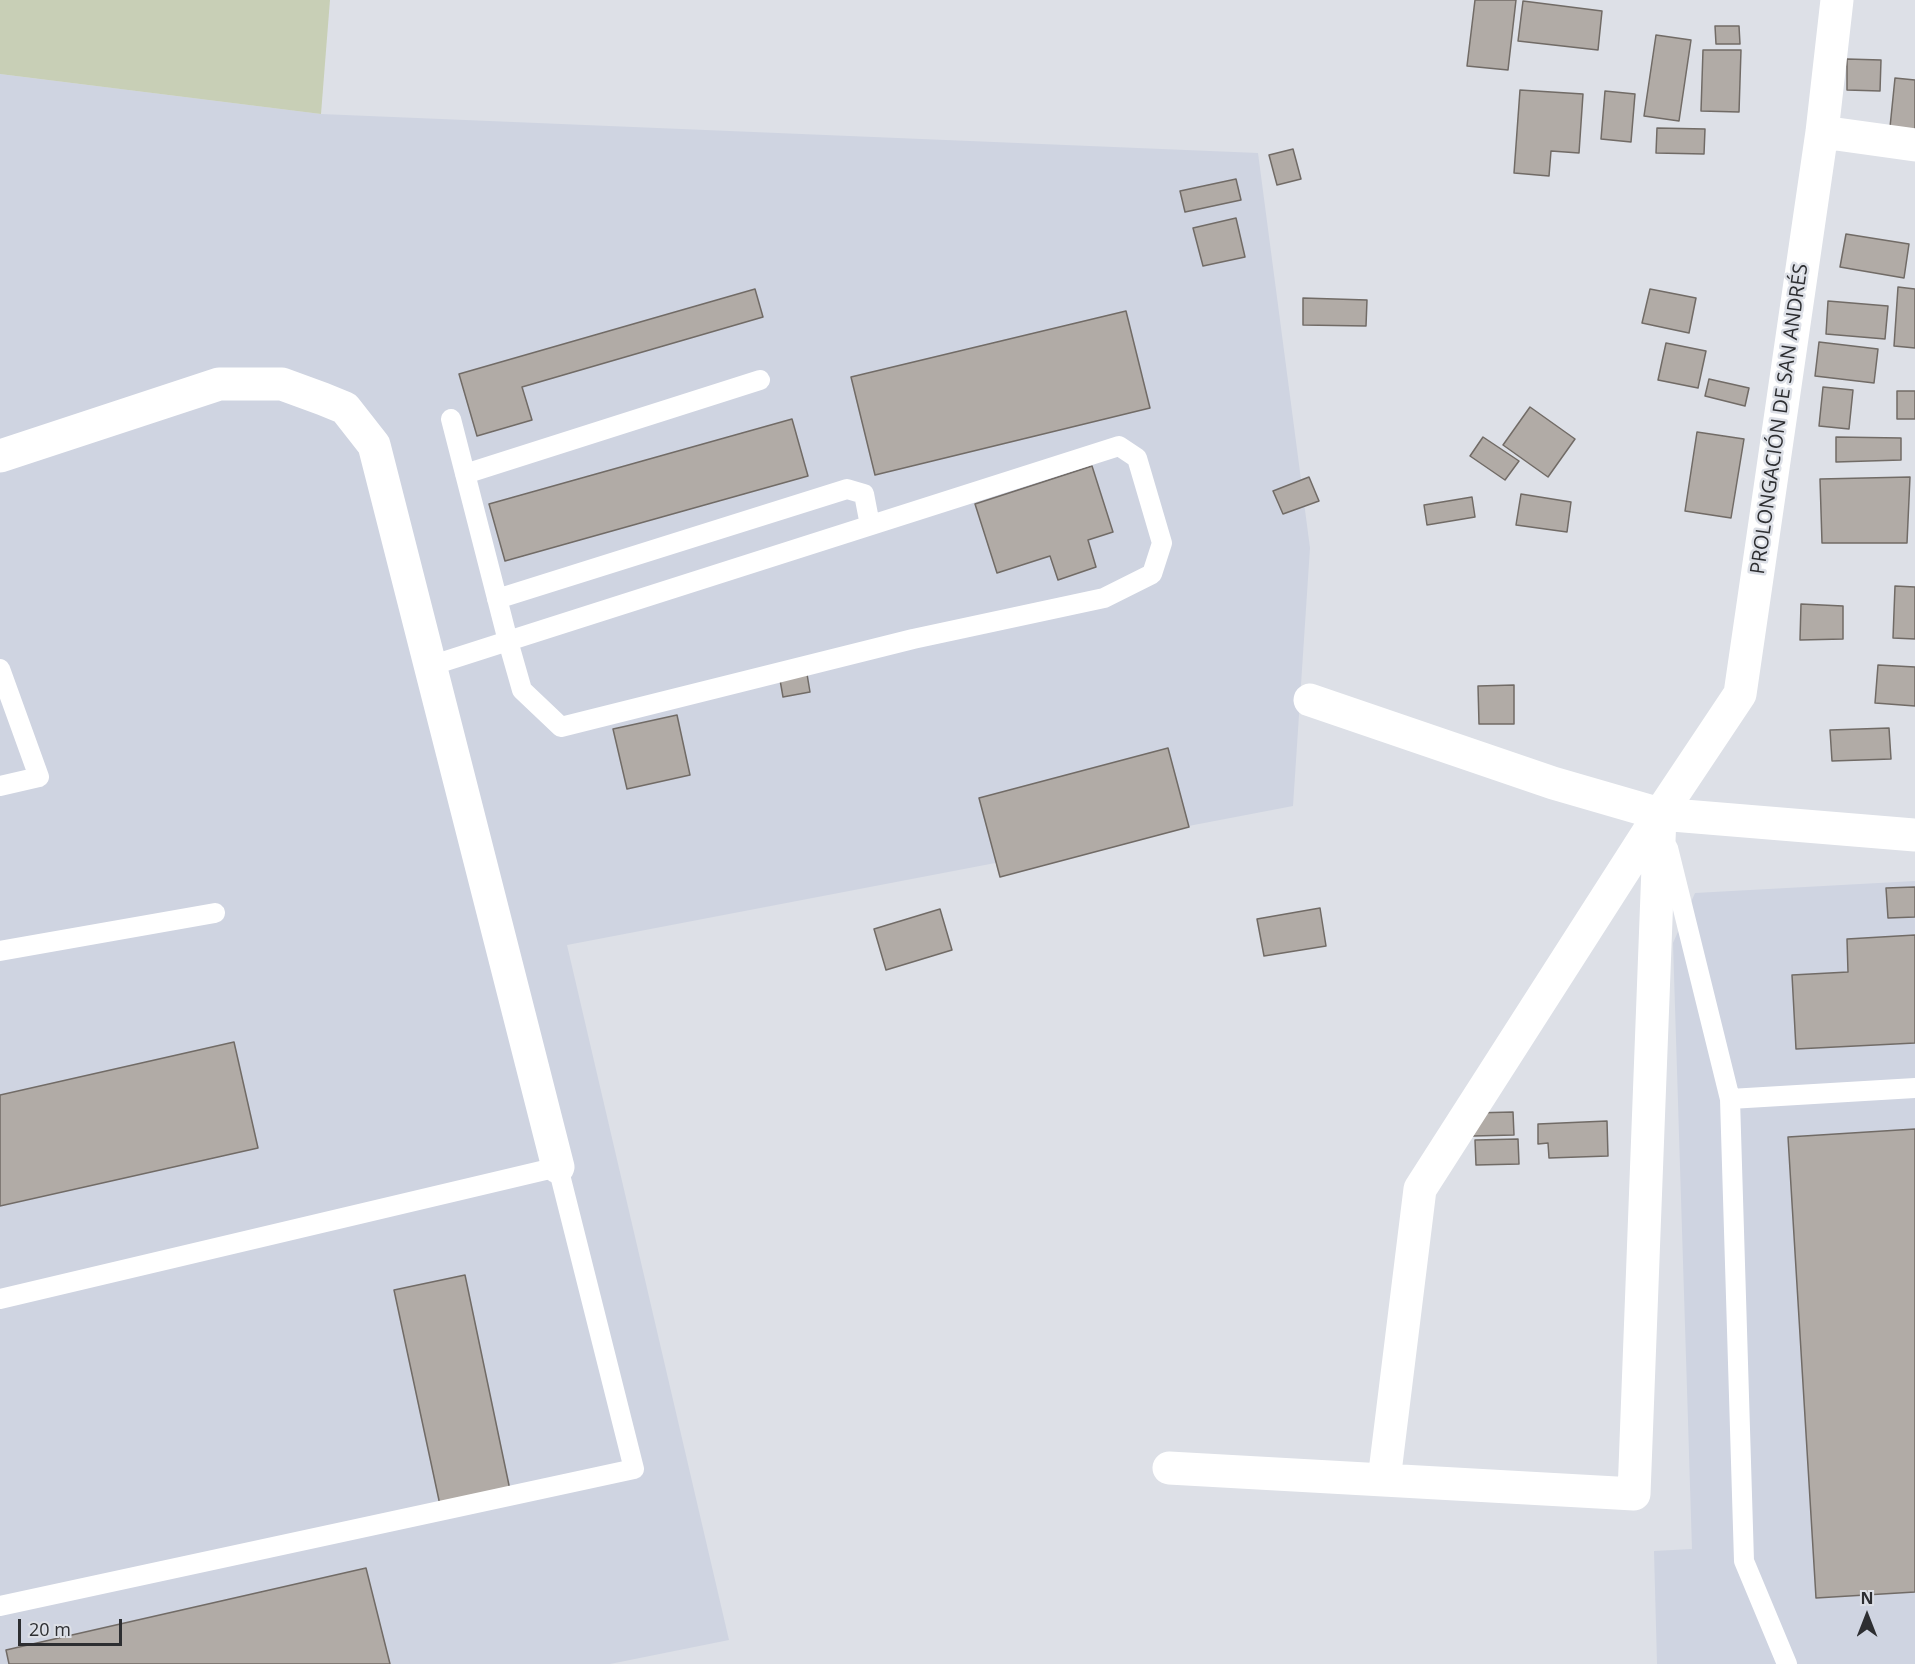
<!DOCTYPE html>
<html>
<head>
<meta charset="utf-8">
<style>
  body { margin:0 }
  #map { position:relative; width:1915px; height:1664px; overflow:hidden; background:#dde0e7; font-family:"Open Sans",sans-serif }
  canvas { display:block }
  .north { position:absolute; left:1837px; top:1586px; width:60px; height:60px; -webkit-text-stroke:4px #dde0e7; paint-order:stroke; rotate:0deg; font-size:16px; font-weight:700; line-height:24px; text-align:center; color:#2d2e31 }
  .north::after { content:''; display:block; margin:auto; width:21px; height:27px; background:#2d2e31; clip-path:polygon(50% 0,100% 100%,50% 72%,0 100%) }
  .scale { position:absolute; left:18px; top:1619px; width:104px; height:27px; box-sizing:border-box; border:3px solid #2d2e31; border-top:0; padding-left:8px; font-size:18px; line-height:21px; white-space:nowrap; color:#2d2e31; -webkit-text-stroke:4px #dde0e7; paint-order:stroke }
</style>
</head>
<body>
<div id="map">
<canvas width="1915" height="1664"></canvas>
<div class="north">N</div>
<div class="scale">20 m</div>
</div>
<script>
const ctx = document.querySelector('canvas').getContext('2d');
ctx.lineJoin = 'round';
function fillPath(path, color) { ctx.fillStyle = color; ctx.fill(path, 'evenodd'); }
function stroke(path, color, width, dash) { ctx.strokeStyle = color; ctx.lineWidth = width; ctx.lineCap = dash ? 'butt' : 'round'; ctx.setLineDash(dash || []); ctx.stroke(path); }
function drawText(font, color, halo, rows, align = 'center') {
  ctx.font = font + ' "Open Sans",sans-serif'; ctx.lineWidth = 5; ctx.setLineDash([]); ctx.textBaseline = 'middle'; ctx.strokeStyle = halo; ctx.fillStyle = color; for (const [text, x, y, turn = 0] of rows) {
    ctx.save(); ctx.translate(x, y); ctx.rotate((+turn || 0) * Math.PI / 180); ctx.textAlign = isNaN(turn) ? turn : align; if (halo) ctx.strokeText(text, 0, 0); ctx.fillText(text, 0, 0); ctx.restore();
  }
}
const built = new Path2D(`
  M0,74l321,40 937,39 52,395 -17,258 -726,139 162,695 -119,24h-610z
  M1915,881v783h-258l-3,-113 38,-2 -19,-606 22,-50z`);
const green = new Path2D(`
  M0,0h330l-9,114 -321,-40z`);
const building = new Path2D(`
  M1475,0h41l-8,70 -41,-4z
  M1523,1l79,10 -4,39 -80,-9z
  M1715,26h24l1,18h-24z
  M1656,35l35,5 -12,81 -35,-5z
  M1703,50h38l-2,62 -38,-1z
  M1847,59l34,1 -1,31 -33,-1z
  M1895,78l20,2v50l-25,-3z
  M1520,90l63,4 -4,59 -28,-2 -2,25 -35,-3z
  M1605,91l30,3 -4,48 -30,-3z
  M1657,128l48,1 -1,25 -48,-1z
  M1293,149l8,30 -24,6 -8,-30z
  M1236,179l5,21 -56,12 -5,-21z
  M1236,218l9,39 -42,9 -10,-38z
  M1846,234l63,10 -5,34 -64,-11z
  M1898,287l17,2v59l-21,-2z
  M755,289l8,28 -241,70 10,33 -55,16 -18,-62z
  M1650,289l46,9 -7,35 -47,-10z
  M1303,298l64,2 -1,26 -63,-1z
  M1828,301l60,5 -3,33 -59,-5z
  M1126,311l24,97 -275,67 -24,-98z
  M1819,342l59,7 -4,34 -59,-7z
  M1666,343l40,8 -8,37 -40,-8z
  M1709,379l40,9 -4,18 -40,-10z
  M1823,387l30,3 -4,39 -30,-3z
  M1897,391h18v28h-18z
  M1530,407l45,32 -27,38 -45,-32z
  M792,419l16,57 -303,85 -16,-57z
  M1697,432l47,7 -13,79 -46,-7z
  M1483,437l36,24 -14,19 -35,-24z
  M1836,437l65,1v22l-65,2z
  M1092,466l21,66 -25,8 8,27 -38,13 -8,-24 -53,17 -22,-69z
  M1309,477l10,24 -36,13 -10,-23z
  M1910,477l-3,66h-85l-2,-64z
  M1521,494l50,8 -4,30 -51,-7z
  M1472,497l3,20 -48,8 -3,-20z
  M1895,586l20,1v52l-22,-1z
  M1801,604l42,2v33l-43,1z
  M1878,665l37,2v39l-40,-3z
  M807,674l3,18 -27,5 -3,-17z
  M1514,685v39h-35l-1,-38z
  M677,715l13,60 -63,14 -14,-60z
  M1889,728l2,31 -59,2 -2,-31z
  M1168,748l21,79 -189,50 -21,-79z
  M1915,887v30l-27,1 -2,-30z
  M1320,908l6,38 -62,10 -7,-37z
  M940,909l12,41 -66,20 -12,-41z
  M1915,935v108l-119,6 -4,-74 56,-3 -1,-33z
  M234,1042l24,106 -258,58v-111z
  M1513,1112l1,23 -41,1 -1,-23z
  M1607,1121l1,35 -59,2 -1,-15 -10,1v-20z
  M1915,1129v463l-99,6 -28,-461z
  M1518,1139l1,25 -43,1 -1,-25z
  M465,1275l45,215 -70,15 -46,-215z
  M366,1568l24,96h-381l-3,-14z`);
const service = new Path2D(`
  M1119,446l18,12 25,85 -10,31 -48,24 -191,41 -352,88 -39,-37 -14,-49z
  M465,474l295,-94
  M497,599l350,-110 17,5 6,31
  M430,666l78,-25 -57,-222
  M0,669l39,108 -39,9
  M1668,848l62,251 14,462 43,103
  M0,951l215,-38
  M1730,1099l185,-11
  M0,1299l558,-132 76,302 -634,137`);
const minor = new Path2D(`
  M1822,132l93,13
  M0,456l219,-72h63l41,15 22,9 29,37 184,722
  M1310,700l243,83 107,31 255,21
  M1169,1468l465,26 26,-679
  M1384,1480l36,-291 240,-375 80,-120 82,-562 15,-132`);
const streetNames = [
  ["PROLONGACIÓN DE SAN ANDRÉS",1780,419,-82]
];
fillPath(built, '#cfd4e1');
fillPath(green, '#c8cfb6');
fillPath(building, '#b1aba6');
stroke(building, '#716b66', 1.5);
stroke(service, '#fff', 20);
stroke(minor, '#fff', 33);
drawText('20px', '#2d2e31', '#dde0e7', streetNames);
</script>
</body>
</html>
